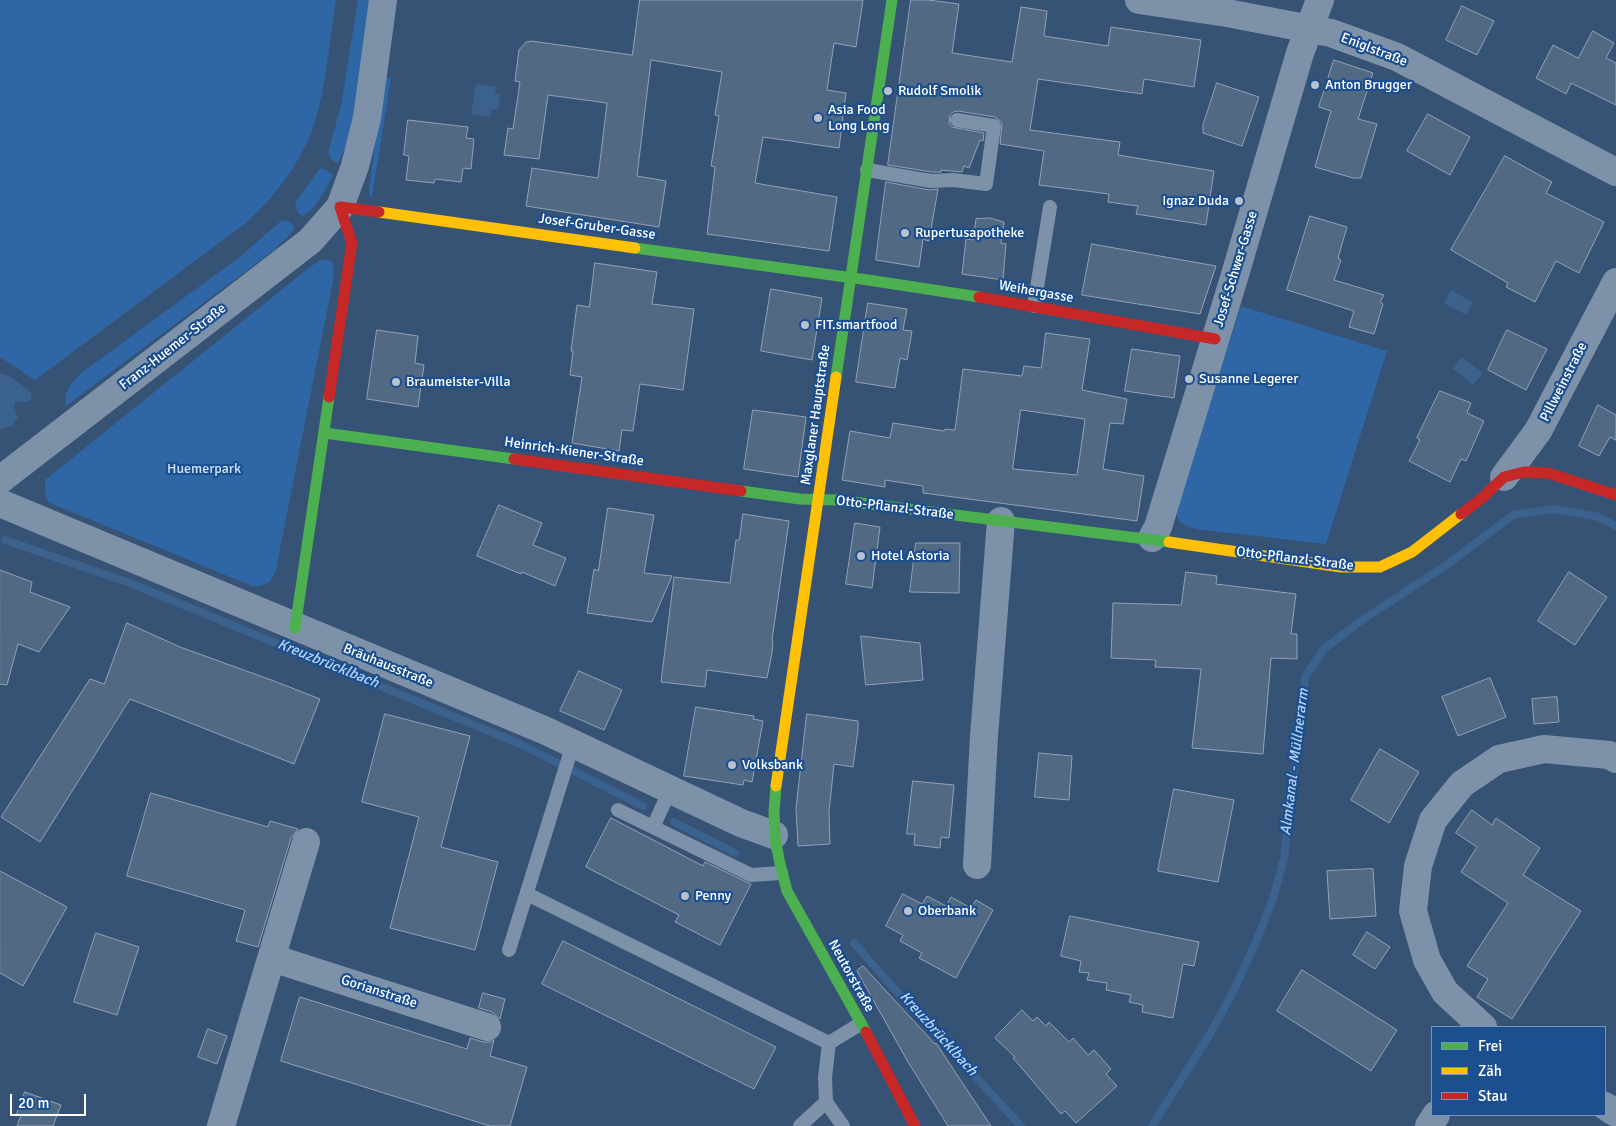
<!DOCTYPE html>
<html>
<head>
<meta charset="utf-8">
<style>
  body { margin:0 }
  #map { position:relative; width:1616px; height:1126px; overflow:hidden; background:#365274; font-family:Signika,sans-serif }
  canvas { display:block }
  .legend { position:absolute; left:1431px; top:1026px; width:175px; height:90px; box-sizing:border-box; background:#1b4f8f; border:1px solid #7695bc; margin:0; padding:6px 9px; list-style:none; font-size:15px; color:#fff }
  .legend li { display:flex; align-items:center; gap:10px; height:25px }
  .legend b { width:25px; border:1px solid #7695bc }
  .scale { position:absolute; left:10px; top:1094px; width:76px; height:22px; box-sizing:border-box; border:2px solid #fff; border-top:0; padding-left:6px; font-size:15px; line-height:18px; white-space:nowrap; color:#fff; -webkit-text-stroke:4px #1b4f8f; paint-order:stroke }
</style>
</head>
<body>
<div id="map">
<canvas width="1616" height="1126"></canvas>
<ul class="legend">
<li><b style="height:6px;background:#4caf50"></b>Frei</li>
<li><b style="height:6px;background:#ffc107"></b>Zäh</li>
<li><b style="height:6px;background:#c62828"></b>Stau</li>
</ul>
<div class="scale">20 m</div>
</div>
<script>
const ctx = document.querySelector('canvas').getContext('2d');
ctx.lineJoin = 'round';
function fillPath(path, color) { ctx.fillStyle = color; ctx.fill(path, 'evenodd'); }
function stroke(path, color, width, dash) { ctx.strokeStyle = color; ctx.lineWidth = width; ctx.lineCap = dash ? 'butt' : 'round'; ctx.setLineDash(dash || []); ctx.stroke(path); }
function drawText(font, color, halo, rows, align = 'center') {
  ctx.font = font + ' Signika,sans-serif'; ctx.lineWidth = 4.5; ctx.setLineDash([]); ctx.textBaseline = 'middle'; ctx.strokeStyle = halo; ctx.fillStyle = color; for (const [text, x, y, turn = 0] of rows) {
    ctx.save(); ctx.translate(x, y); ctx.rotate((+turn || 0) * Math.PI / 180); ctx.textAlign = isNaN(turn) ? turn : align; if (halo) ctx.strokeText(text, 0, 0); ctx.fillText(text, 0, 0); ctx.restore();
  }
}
const green = new Path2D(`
  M0,0h336c-7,41 -10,95 -25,133 -14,35 -37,64 -65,90l-211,157 -35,-23z
  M358,0h15l-17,110 -7,28 -11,26 -7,-5 -3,-7 13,-46z
  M387,78h4l-19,119 -2,-1 -1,-7 15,-109z
  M320,168l5,1 8,6c-6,12 -18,37 -31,41l-5,-5 -2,-8z
  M282,220l8,2 4,5 -1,4 -20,20 -207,155c-3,-14 5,-23 15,-33l160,-117z
  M325,259l8,3 1,14 -54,273c-4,19 -3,39 -28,37l-204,-84 -3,-9v-13l265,-213 9,-6z
  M1241,306l146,45 -61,193 -131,-15c-13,-5 -18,-6 -19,-21z`);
const water = new Path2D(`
  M476,84l20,3 -1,6 5,1 -2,16 -6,-1 -1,8 -20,-3z
  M1451,290l22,12 -7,13 -22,-12z
  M1462,357l21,16 -10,12 -21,-17z
  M0,374c12,0 22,12 31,19l1,6 -4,3 -12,-1 -2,5 4,12 -6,8 -12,3z`);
const stream = new Path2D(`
  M5,540l125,43 388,160 125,63
  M674,822l61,31
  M854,943l26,30 141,153
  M1152,1126l58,-92 24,-44 22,-48 17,-43 11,-41 21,-181 19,-28 31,-24 94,-62 64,-48 42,-6 44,8 17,9`);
const building = new Path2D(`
  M640,0h223l-7,47 -22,-4 -7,47 19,3 -7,55 -76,-11 -8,46 82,14 -8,54 -122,-17 8,-67 -4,-1 8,-50 -4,-1 7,-43 -71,-12 -14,116 29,5 -7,46 -133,-21 6,-38 66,10 9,-75 -59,-8 -9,64 -35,-4 4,-27 5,1 7,-47 -5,-1 4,-31 7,-8 5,-1 101,14z
  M911,0h17l31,4 -7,49 60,9 9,-55 26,4 -3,25 64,10 3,-19 90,13 -7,47 -50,-8 -2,15 -104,-15 -8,51 90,12 -2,13 96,16 -8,54 -70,-11 2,-8 -30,-4 1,-8 -70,-9 5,-34 -44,-7 2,-21 -7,-6 -37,-6 -5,1 -3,3 -1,8 3,4 32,6 -1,8 -3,-1 -11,28 -5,-2 -2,6 -21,-2v2h-9l-44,-7z
  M1462,6l32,15 -17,34 -31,-15z
  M1593,31l21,12 -8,15 10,5v42l-45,-22 -5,11 -30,-16 17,-33 25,13z
  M1334,60l39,13 -15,46 19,5 -16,54h-8l-38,-11 16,-56 -12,-4z
  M1217,83l42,14 -17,49 -39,-13v-8z
  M1428,114l42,23 -20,38 -43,-24z
  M408,120l60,7 -2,11 8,1 -3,30 -8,-1 -2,14 -26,-3 -1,4 -28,-3 3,-24 -5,-1z
  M1505,156l47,26 -6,11 58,29 -25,51 -23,-12 -21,41 -29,-15 2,-4 -57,-33z
  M886,182l44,8 8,-1 -9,52 -6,-2 -4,28 -43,-7z
  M1310,216l37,11 -9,31 3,2 -7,20 50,15 -4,7 3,2 -9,30 -25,-7 5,-16 -67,-21z
  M990,218l14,4 -3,21 5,1 -3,36 -41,-6 4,-35 7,1 3,-21z
  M1092,244l124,22 -16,48 -118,-19z
  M595,263l62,9 -5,32 42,5 -11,81 -43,-6 -7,47 -11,-1 -3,21 -47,-8 10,-66 -12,-2 3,-24h-2l6,-46 12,2z
  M771,289l51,9 -10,62 -51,-9z
  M868,303l39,6 -4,21 9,1 -5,29 -7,-2 -5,30 -39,-6z
  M377,330l41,6 -3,27 9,2 -6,42 -51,-8z
  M1507,330l40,19 -21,41 -38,-20z
  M1046,333l44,6 -8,51 45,9 -4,25 -13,-1 -7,46 41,7 -7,45 -214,-28v-7l-38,-6v7l-43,-7 8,-49 40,7 3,-15 51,8 1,-2 10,1 8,-61 59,7 2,-10 17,2zM1021,410l64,9 -8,56 -64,-6z
  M1132,349l48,7 -6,42 -49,-7z
  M1440,391l31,12 -4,10 17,8 -18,40 -5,-2 -11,23 -41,-21 11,-21 -3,-2z
  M1598,405l18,10v25l-6,-3 -11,19 -20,-10z
  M753,410l53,7 -8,60 -54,-8z
  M499,505l43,18 -9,22 33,13 -11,28 -33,-14 -1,2 -44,-18z
  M608,508l46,7 -10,58 28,3 -20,46 -65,-9 7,-44 4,2z
  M743,514l46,7 -17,119 1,1 -1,12 -5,25 -60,-8 -2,17 -44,-5 13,-105 56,6 6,-43h3z
  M855,523l25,4 -8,61 -26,-4z
  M916,543h44l-1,50 -49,-1z
  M0,570l32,12 -2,10 40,15 -31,45 -21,-8 -11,41 -7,-1z
  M1186,572l31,4 -1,8 80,10 -5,40h6v25l-26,-1 -8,96 -71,-6 9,-79 -46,-2 1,-7 -45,-2 2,-55 68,2z
  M1569,572l38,25 -32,48 -37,-24z
  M127,623l53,24 94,34 46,18 -26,65 -164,-65 -90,143 -39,-25 89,-138 14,5z
  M861,636l59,7 3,37 -57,5z
  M579,671l43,19 -18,40 -44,-19z
  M1490,678l16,39 -48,19 -16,-39z
  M1557,697l2,25 -25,2 -2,-25z
  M696,707l58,9 -1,3 10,2 -11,61 -8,-2 -1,5 -59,-9z
  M385,714l85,22 -29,111 57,15 -23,88 -85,-22 29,-111 -57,-15z
  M807,714l51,7v9l-5,37 -19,-3 -5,48 1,32 -32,2 -2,-37z
  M1380,749l39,23 -30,51 -38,-23z
  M1039,753l33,3 -3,44 -34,-3z
  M913,781l41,4 -5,53 -8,-1 -1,11 -26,-3 1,-11h-8z
  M1174,789l60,11 -16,82 -60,-11z
  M151,793l117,34 2,-6 28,8 -7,9 -33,109 -22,-6 9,-31 -118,-34z
  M1472,810l20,15 4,-7 44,30 -17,27 58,36 -69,108 -35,-22 11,-18 -21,-13 41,-63 -47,-31 16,-25 -21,-14z
  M611,818l92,48 2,-4 46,22 -31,61 -45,-23 4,-7 -93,-48z
  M1373,869l3,47 -46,3 -3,-48z
  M0,871l67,36 -44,79 -23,-13z
  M903,894l19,10 5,-8 19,10 5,-9 20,11 5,-8 17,10 -37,68 -37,-20 3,-5 -22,-12 3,-6 -17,-9z
  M1070,916l129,26 -5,24 -11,-2 -10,54 -31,-6 1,-7 -14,-3 2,-7 -25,-5 1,-7 -20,-3 2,-7 -10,-1 2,-11 -20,-5z
  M1367,932l23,15 -15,22 -22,-14z
  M96,933l43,14 -22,68 -43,-13z
  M563,941l213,106 -22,42 -212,-105z
  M863,966l72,78 1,-1 55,83h-43l-40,-64 -51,-91z
  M1302,970l95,60 -26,41 -94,-60z
  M483,993l22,6 -5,20 -8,-7 -13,-4z
  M300,997l167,52 3,-11 13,4h7l4,-2 -4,16 37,11 -17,59h-20l-209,-65z
  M1022,1010l11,11 4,-4 9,9 3,-4 20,20 4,-4 15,17 6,-5 17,19 -5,5 11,12 -41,37 -11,-12 -4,3 -48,-56 2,-1 -20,-19z
  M208,1029l19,7 -10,28 -19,-7z
  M25,1092l36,13 -8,21h-36l4,-11 -4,-1z`);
const lane = new Path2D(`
  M867,170l64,11 22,-1 33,4 8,-58 -37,-6
  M1034,306l16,-99
  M618,810l133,65 30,-2
  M653,827l17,-37
  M527,894l302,149
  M509,950l64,-206
  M800,1126l26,-24
  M843,1126l-17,-24 -1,-25 4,-34 31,-19`);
const street = new Path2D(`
  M1139,0l88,13 104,20 66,24 219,115
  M1504,477l34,-46 78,-149
  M0,480l310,-239 30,-34 15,-41 12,-48 16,-118
  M0,503l544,227 197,93 33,12
  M1152,538l6,-11 76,-249 66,-225 20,-53
  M977,865l7,-129 17,-215
  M272,958l215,69
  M1483,1027l-38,-35 -18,-32 -14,-49 5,-45 15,-46 29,-36 37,-25 45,-10 65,6 7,4
  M1605,1106l11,7
  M221,1126l85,-284
  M1429,1126l7,-11`);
const fast = new Path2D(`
  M635,248l233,32 111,17
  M836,377l56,-377
  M325,433l189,26
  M741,491l59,8 37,1 332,42
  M295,628l34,-231
  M776,786l-2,26 1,26 5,26 7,27 79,141`);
const slow = new Path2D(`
  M379,212l256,36
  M1169,542l172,25h39l32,-15 49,-38
  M776,786l60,-409`);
const jam = new Path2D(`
  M979,297l236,42
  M329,397l23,-154 -12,-36 39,5
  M514,459l227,32
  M1461,514l21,-16 22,-21 20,-5 24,1 68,22
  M866,1032l49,94`);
const markers = [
  [1315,85,5,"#b9c2ce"],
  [888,91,5,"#b9c2ce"],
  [818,118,5,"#b9c2ce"],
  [1239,201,5,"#b9c2ce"],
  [905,233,5,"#b9c2ce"],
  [805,325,5,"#b9c2ce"],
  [1189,379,5,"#b9c2ce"],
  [396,382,5,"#b9c2ce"],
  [861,556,5,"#b9c2ce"],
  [732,765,5,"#b9c2ce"],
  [685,896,5,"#b9c2ce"],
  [908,911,5,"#b9c2ce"]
];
const streetNames = [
  ["Eniglstraße",1374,50,21],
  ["Josef-Gruber-Gasse",597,227,8],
  ["Josef-Schwer-Gasse",1236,269,-73],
  ["Weihergasse",1036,292,10],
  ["Franz-Huemer-Straße",173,347,-38],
  ["Pillweinstraße",1564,382,-63],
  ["Maxglaner Hauptstraße",816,415,-82],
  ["Heinrich-Kiener-Straße",574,452,8],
  ["Otto-Pflanzl-Straße",895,508,7],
  ["Otto-Pflanzl-Straße",1295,559,7],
  ["Bräuhausstraße",388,666,22],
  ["Neutorstraße",851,976,61],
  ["Gorianstraße",379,992,18]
];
const poiNames = [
  ["Anton Brugger",1325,85],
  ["Rudolf Smolik",898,91],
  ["Asia Food",828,110],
  ["Long Long",828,126],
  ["Ignaz Duda",1229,201,"right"],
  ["Rupertusapotheke",915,233],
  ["FIT.smartfood",815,325],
  ["Susanne Legerer",1199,379],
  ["Braumeister-Villa",406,382],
  ["Hotel Astoria",871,556],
  ["Volksbank",742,765],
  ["Penny",695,896],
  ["Oberbank",918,911]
];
const parkNames = [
  ["Huemerpark",204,469]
];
const waterNames = [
  ["Kreuzbrücklbach",328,664,22],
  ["Almkanal - Müllnerarm",1295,762,-83],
  ["Kreuzbrücklbach",938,1034,48]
];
fillPath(green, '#2f66a5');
fillPath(water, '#3b618d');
stroke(stream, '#3b618d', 8);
fillPath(building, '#526984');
stroke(building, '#92a2b6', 1);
stroke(lane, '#7d92a8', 14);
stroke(street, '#7d92a8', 28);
stroke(fast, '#4caf50', 11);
stroke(slow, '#ffc107', 11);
stroke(jam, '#c62828', 11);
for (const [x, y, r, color] of markers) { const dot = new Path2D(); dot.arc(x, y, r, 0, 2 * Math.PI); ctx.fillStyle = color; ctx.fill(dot); stroke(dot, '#1b4f8f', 2); }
drawText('14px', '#fff', '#1b4f8f', streetNames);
drawText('14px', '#fff', '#1b4f8f', poiNames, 'left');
drawText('14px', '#cfe3fa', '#1b4f8f', parkNames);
drawText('italic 15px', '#b5d3f5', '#1b4f8f', waterNames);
</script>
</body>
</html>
